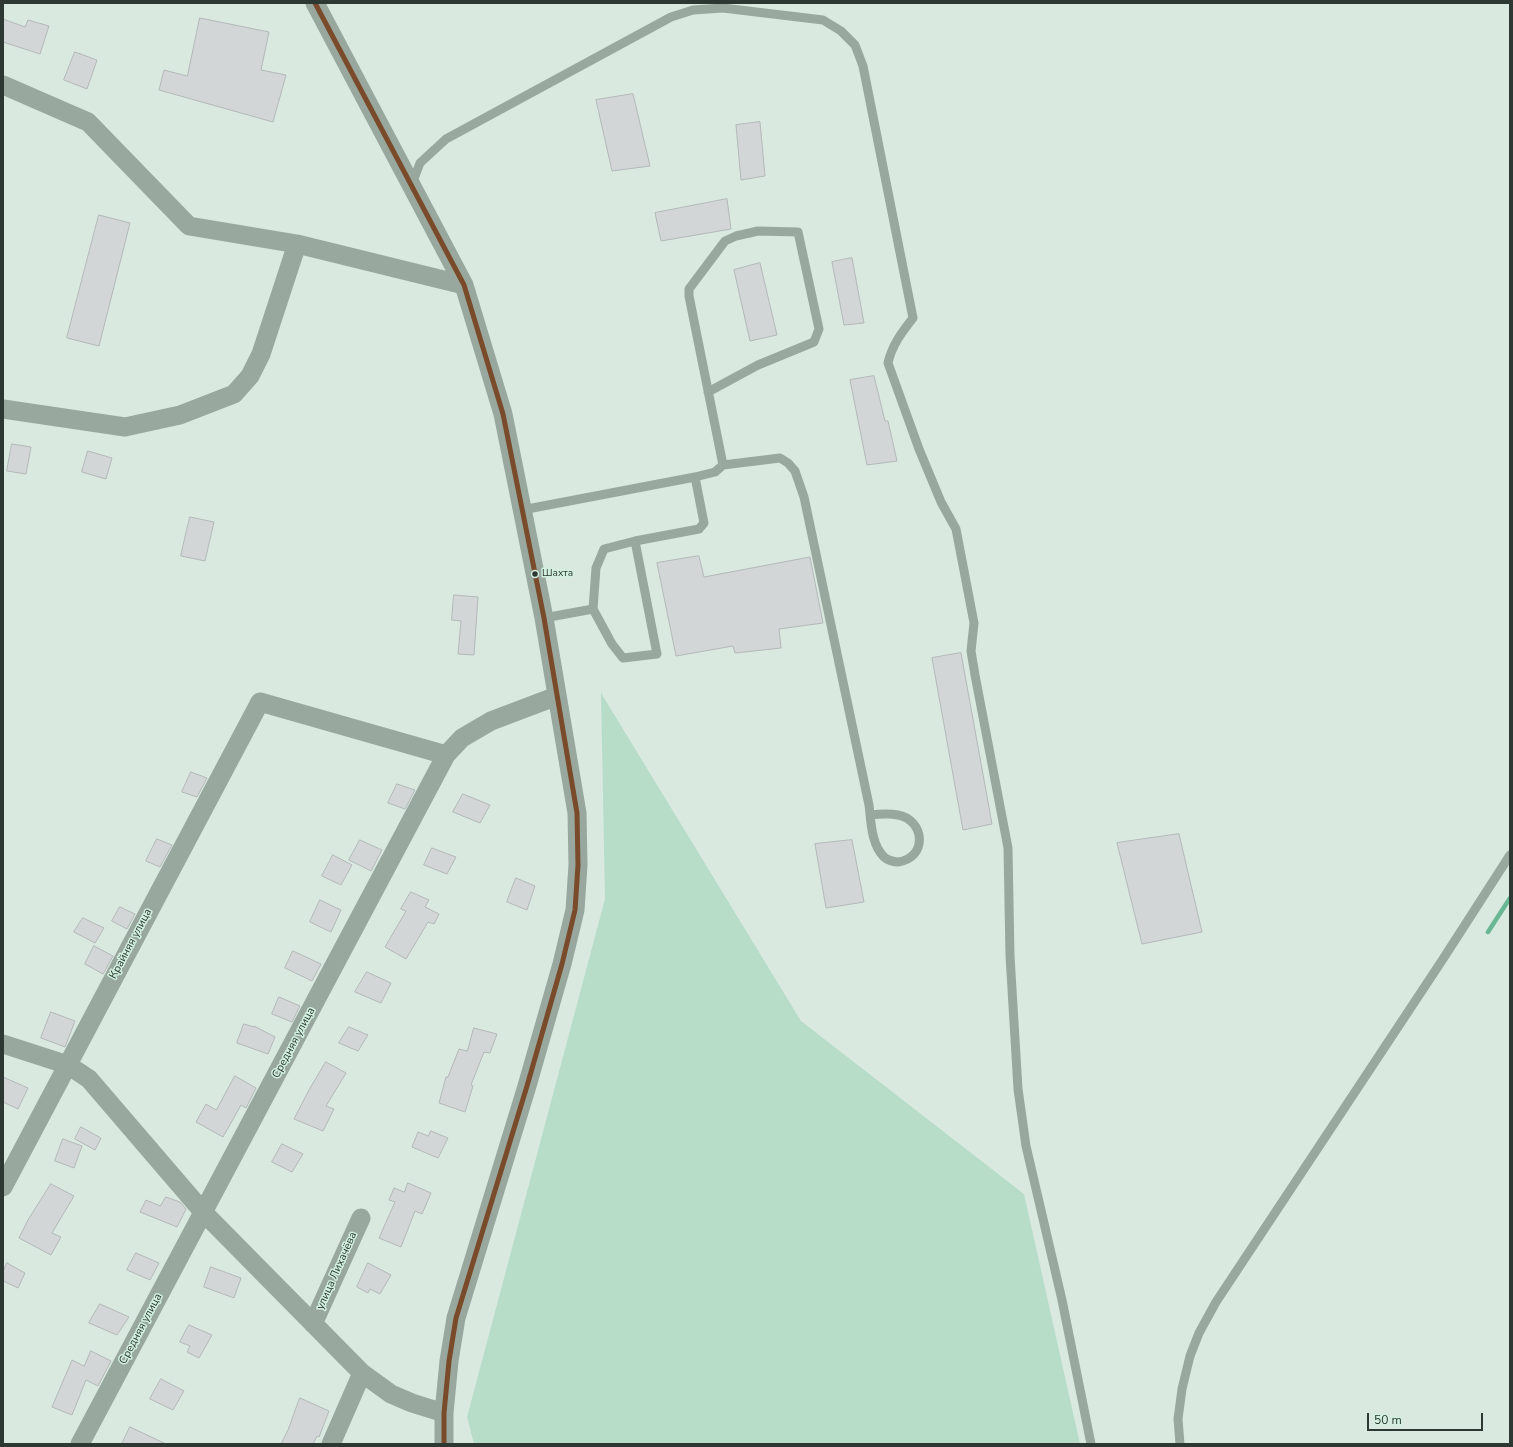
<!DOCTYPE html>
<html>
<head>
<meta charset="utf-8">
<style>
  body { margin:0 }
  #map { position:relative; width:1513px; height:1447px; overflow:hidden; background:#d9e9e0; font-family:"Nunito Sans",sans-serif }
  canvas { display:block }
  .frame { position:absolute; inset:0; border:4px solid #2c3831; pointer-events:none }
  .scale { position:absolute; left:1367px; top:1413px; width:116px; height:18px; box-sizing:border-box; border:2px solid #2c3831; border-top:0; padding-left:5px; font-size:12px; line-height:14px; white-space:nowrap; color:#2c3831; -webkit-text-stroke:3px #d2f0df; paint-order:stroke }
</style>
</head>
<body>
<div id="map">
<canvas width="1513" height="1447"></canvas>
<div class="frame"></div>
<div class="scale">50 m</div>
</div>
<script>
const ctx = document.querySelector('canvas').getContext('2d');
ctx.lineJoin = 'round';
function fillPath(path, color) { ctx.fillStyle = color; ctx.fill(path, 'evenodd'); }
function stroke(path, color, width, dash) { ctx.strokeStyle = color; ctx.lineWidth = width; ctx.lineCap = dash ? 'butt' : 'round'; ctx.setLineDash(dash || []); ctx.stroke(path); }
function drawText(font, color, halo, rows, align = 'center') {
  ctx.font = font + ' "Nunito Sans",sans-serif'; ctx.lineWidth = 3; ctx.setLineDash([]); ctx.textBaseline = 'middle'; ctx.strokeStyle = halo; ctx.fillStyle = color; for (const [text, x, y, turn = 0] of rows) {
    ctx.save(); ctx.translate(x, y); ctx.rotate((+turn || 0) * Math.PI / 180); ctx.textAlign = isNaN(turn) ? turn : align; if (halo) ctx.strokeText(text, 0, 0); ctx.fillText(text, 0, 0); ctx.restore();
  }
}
const green = new Path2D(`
  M601,693l200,328 223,173 56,250h-606l-7,-27 138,-518z`);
const stream = new Path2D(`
  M1488,932l22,-34`);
const building = new Path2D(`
  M200,18l69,14 -8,38 25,5 -13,47 -114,-32 5,-20 23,6z
  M3,19l22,8 3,-7 21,6 -9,28 -37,-12z
  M75,52l22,8 -10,29 -23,-9z
  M633,94l17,72 -38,5 -16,-71z
  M760,122l5,54 -24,4 -5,-55z
  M727,199l4,30 -70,12 -6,-28z
  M99,215l31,8 -31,123 -32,-8z
  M852,258l12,65 -20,2 -12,-63z
  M760,263l17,72 -27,6 -16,-71z
  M874,376l11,45h3l9,40 -30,4 -17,-85z
  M12,444l19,3 -5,27 -19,-3z
  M88,451l24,7 -6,21 -24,-7z
  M190,517l24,5 -9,39 -24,-5z
  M699,556l5,21 106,-20 13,66 -44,6 2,19 -46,5 -2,-7 -57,10 -19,-93z
  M454,595l24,2 -4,58 -16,-1 3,-33 -9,-1z
  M961,653l31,171 -29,6 -31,-172z
  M191,772l16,6 -10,19 -15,-5z
  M397,784l18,6 -10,19 -17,-6z
  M463,794l27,11 -10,18 -27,-11z
  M1179,834l23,98 -60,12 -25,-101z
  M157,839l15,6 -12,22 -14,-6z
  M360,840l22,10 -11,21 -22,-11z
  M852,840l12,62 -38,6 -11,-64z
  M432,848l24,9 -9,17 -23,-9z
  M333,855l19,10 -11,20 -19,-9z
  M516,878l19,8 -8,24 -20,-8z
  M411,892l18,8 -4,7 14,7 -5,10 -6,-2 -22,37 -21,-12 21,-36 -5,-2z
  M320,900l21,10 -10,22 -21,-10z
  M120,907l15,7 -8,15 -15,-8z
  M83,918l21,10 -9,15 -21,-11z
  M94,946l19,10 -10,18 -18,-10z
  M293,951l28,13 -9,17 -27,-13z
  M367,972l24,11 -10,20 -26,-11z
  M279,997l21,9 -8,16 -20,-8z
  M51,1012l24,9 -10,26 -24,-9z
  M244,1024l10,3v-1l21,11 -7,17 -31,-11z
  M349,1027l19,8 -10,16 -19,-8z
  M474,1028l23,6 -7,19 -6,-1 -13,33 2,1 -8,26 -26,-9 7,-26h2l11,-28 8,2z
  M326,1062l20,11 -20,33 8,3 -11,22 -29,-12 15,-29z
  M235,1076l21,12 -10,20 -5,-3 -18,32 -27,-15 10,-18 10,6z
  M3,1077l25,11 -10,21 -15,-7z
  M81,1127l20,11 -6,12 -20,-11z
  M431,1131l17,7 -10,20 -26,-11 6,-15 10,4z
  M63,1139l19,7 -8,22 -19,-7z
  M282,1144l21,10 -11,18 -20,-10z
  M408,1183l23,10 -9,21 -7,-3 -14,36 -22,-9 16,-36 -6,-2 5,-12 10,4z
  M51,1184l23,12 -22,37 9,4 -10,18 -32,-17 9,-18z
  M166,1197l14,5 6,7 -9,18 -37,-15 6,-12 14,6z
  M136,1253l23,10 -9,17 -23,-10z
  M7,1263l18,10 -7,15 -15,-7v-9z
  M368,1263l23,12 -11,19 -10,-5 -2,4 -11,-6z
  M211,1267l30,11 -7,20 -30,-11z
  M100,1304l29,13 -12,18 -28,-12z
  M189,1325l23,10 -13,23 -12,-6 3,-6 -10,-4z
  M91,1351l20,10 -13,25 -12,-6 -14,35 -20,-8 20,-47 12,6z
  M161,1379l23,12 -11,19 -23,-11z
  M300,1398l29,13 -10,26 -2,-1 -4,8h-32l7,-14z
  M130,1427l36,17h-44z`);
const lane = new Path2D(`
  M412,184l8,-21 26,-24 225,-122 22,-7 30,-2 100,12 18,11 14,14 8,21 50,252c-11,14 -21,27 -25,45l31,86 22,53 15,27 18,94 -3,28 4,24 33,173 2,108 8,133 8,57 36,154 29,144
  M723,465l57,-7 8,5 7,8 9,26 65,308c2,16 2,39 15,52 3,3 10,5 14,5 30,-4 27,-42 0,-47 -9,-2 -19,-1 -28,0
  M522,510l173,-33
  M635,541l64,-12 5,-6 -9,-46 20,-5 8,-7 -34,-169v-7l36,-48 11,-5 22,-5 40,1 21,97 -5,13 -56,23 -50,27
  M544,618l49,-9 19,35 11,14 34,-4 -22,-113 -31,8 -8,19 -3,41
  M1180,1444l-2,-25 4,-30 8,-33 9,-23 17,-31 227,-343 67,-104`);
const street = new Path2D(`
  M315,3l149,282 39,129 41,204 33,195 1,52 -3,45 -13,54 -35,122 -71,232 -7,43 -5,52v31
  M3,85l85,37 101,104 108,18 167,41
  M3,409l122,18 55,-12 54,-21 16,-18 11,-22 36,-110
  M3,1044l65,21 21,14 115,134 158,160 29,21 21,9 32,10
  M3,1187l257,-485 186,53
  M313,1324l48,-106
  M80,1444l366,-689 16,-17 29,-17 66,-25
  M331,1444l31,-71`);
const bus1 = new Path2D(`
  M315,3l149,282 39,129 41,204 33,195 1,52 -3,45 -13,54 -35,122 -71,232 -7,43 -5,52v31`);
const markers = [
  [535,574,3.5,"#2c3831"]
];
const busNames = [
  ["Шахта",542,574]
];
const streetNames = [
  ["Крайняя улица",131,944,-62],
  ["Средняя улица",294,1043,-62],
  ["улица Лихачёва",337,1271,-66],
  ["Средняя улица",141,1329,-62]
];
fillPath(green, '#b7ddc8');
stroke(stream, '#6ab794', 4.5);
fillPath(building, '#d2d6d7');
stroke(building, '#b3b7b8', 1);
stroke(lane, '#99a89f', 9);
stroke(street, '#99a89f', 19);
stroke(bus1, '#7a4b2a', 5);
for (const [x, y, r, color] of markers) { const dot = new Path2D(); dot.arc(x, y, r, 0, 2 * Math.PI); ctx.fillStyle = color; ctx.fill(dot); stroke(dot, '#d2f0df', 1.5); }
drawText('10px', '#2c3831', '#d2f0df', busNames, 'left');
drawText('11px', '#2c3831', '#d2f0df', streetNames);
</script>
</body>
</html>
